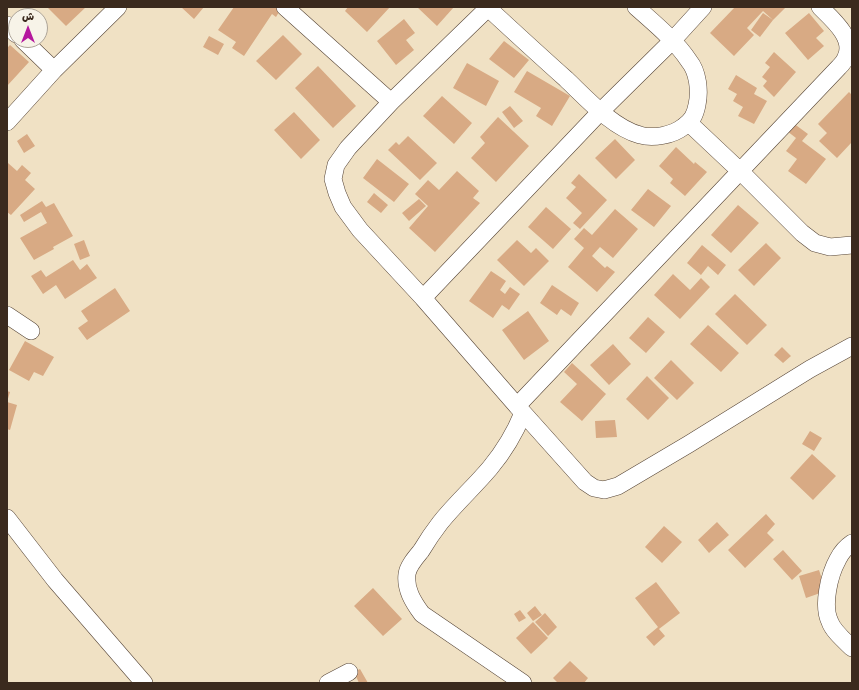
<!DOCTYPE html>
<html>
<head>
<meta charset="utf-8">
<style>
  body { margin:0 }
  #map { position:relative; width:859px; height:690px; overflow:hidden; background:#f0e1c4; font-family:"Shantell Sans","Playpen Sans Arabic",sans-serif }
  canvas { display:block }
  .frame { position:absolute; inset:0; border:8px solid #3b2a1e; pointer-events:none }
  .north { position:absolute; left:8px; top:8px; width:40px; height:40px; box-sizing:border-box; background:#f7f3e8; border:1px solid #aca397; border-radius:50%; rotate:0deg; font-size:11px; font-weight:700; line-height:16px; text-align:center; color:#3b2a1e }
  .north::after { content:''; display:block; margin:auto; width:14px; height:18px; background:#b5179e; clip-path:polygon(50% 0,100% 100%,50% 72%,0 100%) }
</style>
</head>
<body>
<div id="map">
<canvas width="859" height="690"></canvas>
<div class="frame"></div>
<div class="north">ش</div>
</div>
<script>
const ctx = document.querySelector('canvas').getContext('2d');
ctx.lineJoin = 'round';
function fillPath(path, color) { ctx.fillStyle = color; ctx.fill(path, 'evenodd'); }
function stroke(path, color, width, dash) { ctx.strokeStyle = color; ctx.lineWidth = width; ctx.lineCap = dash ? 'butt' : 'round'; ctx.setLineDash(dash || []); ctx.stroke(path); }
const building = new Path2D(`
  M47,7h39l-20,19z
  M181,7h23l-10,12z
  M234,7h48l-6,10 -4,-3 -28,42 -12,-8 4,-6 -18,-12z
  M348,7h42l-23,25 -22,-21z
  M417,7h37l-17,19z
  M735,7h51l-13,13 -10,-9 -16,17 7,7 -20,21 -24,-23z
  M763,13l10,7 -13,17 -9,-7z
  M809,13l15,18 -8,7 8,8 -16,14 -23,-27z
  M404,19l11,14 -9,7 8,10 -18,15 -19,-24z
  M283,35l19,19 -26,26 -20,-19z
  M209,36l15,8 -6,11 -15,-8z
  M504,41l25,19 -15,18 -25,-19z
  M10,45l19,17 -22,24v-38z
  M774,52l22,20 -22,25 -11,-11 4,-5 -5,-4 8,-10 -5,-4z
  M467,63l32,18 -13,25 -33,-18z
  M318,66l38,40 -23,22 -38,-40z
  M527,71l43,25 -18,30 -16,-10 5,-8 -27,-16z
  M736,75l21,13 -3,6 13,7 -13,23 -16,-8 5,-9 -10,-6 4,-7 -9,-5z
  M849,92l3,3v47l-15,16 -18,-17 8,-8 -9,-9z
  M442,96l30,27 -18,21 -31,-28z
  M510,106l13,15 -9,7 -12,-16z
  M294,112l26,28 -19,19 -27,-29z
  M498,117l31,29 -33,36 -25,-24 14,-15 -5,-6z
  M793,123l15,11 -6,7 24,18 -20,25 -18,-13 9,-12 -11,-8 10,-13 -9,-7z
  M27,134l8,12 -11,7 -7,-12z
  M408,136l29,27 -17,17 -32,-30 8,-8 3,3z
  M615,139l20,21 -19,19 -21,-21z
  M676,147l18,17 1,-2 12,10 -22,24 -15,-13 3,-4 -14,-13z
  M377,159l32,25 -15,18 -31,-24z
  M7,163h1l9,8 5,-6 9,8 -6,7 10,9 -24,26 -4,-3z
  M457,171l22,20 -6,7 7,5 -45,49 -26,-24 19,-22 -13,-12 13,-14 11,10z
  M579,174l28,26 -27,29 -7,-6 9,-10 -16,-15 10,-11 -5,-4z
  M648,189l23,17 -17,21 -23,-17z
  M374,193l14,12 -7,8 -14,-11z
  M419,199l7,7 -17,15 -7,-8z
  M42,201l4,6 8,-4 19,33 -20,11 1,2 -20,11 -14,-22 27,-15 -6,-11 -17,10 -4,-7z
  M738,205l21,18 -28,30 -20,-18z
  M546,207l25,22 -18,20 -25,-22z
  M615,209l23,20 -25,29 -13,-11 -8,9 13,12 2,-2 8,6 -18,20 -29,-25 16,-19 -10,-9 10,-11 8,7z
  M84,240l6,16 -10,4 -6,-16z
  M517,240l14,13 5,-5 13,13 -25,25 -27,-26z
  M766,243l15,15 -27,28 -16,-16z
  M702,245l24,20 -8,10 -10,-9 -7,9 -14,-12z
  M73,260l7,10 7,-6 10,14 -32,21 -9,-14 -13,9 -12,-18 10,-6 5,7z
  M491,271l15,10 -6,9 5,4 5,-7 10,7 -11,16 -7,-5 -9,13 -24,-17z
  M673,274l17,16 11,-12 9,9 -30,32 -26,-24z
  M552,285l27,18 -8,13 -10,-7 -4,6 -17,-12z
  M115,288l15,23 -43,29 -9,-12 10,-7 -7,-10z
  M735,294l32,31 -20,20 -32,-31z
  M528,311l21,30 -25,19 -22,-30z
  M648,317l17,15 -19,21 -17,-15z
  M708,325l31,28 -18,19 -31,-28z
  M25,341l29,16 -11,19 -9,-4 -5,9 -20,-11z
  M613,344l18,20 -22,21 -19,-20z
  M782,347l9,9 -8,7 -9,-8z
  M671,360l23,23 -17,17 -23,-22z
  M572,363l34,31 -24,27 -22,-19 17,-18 -13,-12z
  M647,376l22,22 -21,22 -22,-21z
  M7,391l3,1 -3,10 10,3 -7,25 -3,-1z
  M615,420l2,17 -21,1 -1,-17z
  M810,431l12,7 -8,13 -12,-7z
  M812,454l24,22 -23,24 -23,-22z
  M766,514l9,10 -8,9 7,7 -29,28 -17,-18z
  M717,522l12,13 -20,18 -11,-13z
  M664,526l18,16 -20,21 -17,-16z
  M783,550l19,21 -10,9 -19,-21z
  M819,570l7,21 -20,7 -7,-22z
  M656,582l24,31 -21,16 6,7 -11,10 -8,-9 12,-10 -23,-29z
  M373,588l29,31 -19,17 -29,-30z
  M535,606l7,9 -9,6 -6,-8z
  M520,610l6,8 -7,4 -5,-8z
  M545,613l12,14 -9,9 -13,-14z
  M533,622l15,16 -17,16 -15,-16z
  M570,661l18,17 -4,5h-26l-5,-5z
  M360,669l8,14h-9l-5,-11z`);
const minor = new Path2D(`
  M285,7l106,95
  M487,7c26,24 52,48 79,72 20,19 47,49 74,56 13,4 33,0 43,-8 9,-6 12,-12 14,-22 3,-14 1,-33 -8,-44 -13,-20 -35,-38 -53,-54
  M488,8l-97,94 -43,46 -12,17 -3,14 4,14 6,14 17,23 63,68 94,108 322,-339c3,-3 6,-7 7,-10 9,-19 -14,-38 -26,-50
  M7,25l9,9
  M23,40l31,30
  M7,122l47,-52 64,-63
  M689,123l51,48 62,62 13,10 15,4 22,-2
  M423,298l178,-187 71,-70 31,-34
  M7,315l24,16
  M517,406l68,76 9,6 10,2 14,-4 71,-42 121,-75 42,-23
  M7,518l48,62 89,103
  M852,543c-6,4 -11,10 -14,16 -9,16 -16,47 -8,63 3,9 15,19 22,26
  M328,683l21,-11
  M523,683l-101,-69c-9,-12 -17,-25 -15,-40 1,-8 9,-17 14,-23 6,-10 12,-19 19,-28 15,-19 34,-36 50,-55 15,-18 24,-33 33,-55`);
fillPath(building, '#d8aa84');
stroke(minor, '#564537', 18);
stroke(minor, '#fff', 17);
</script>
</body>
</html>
